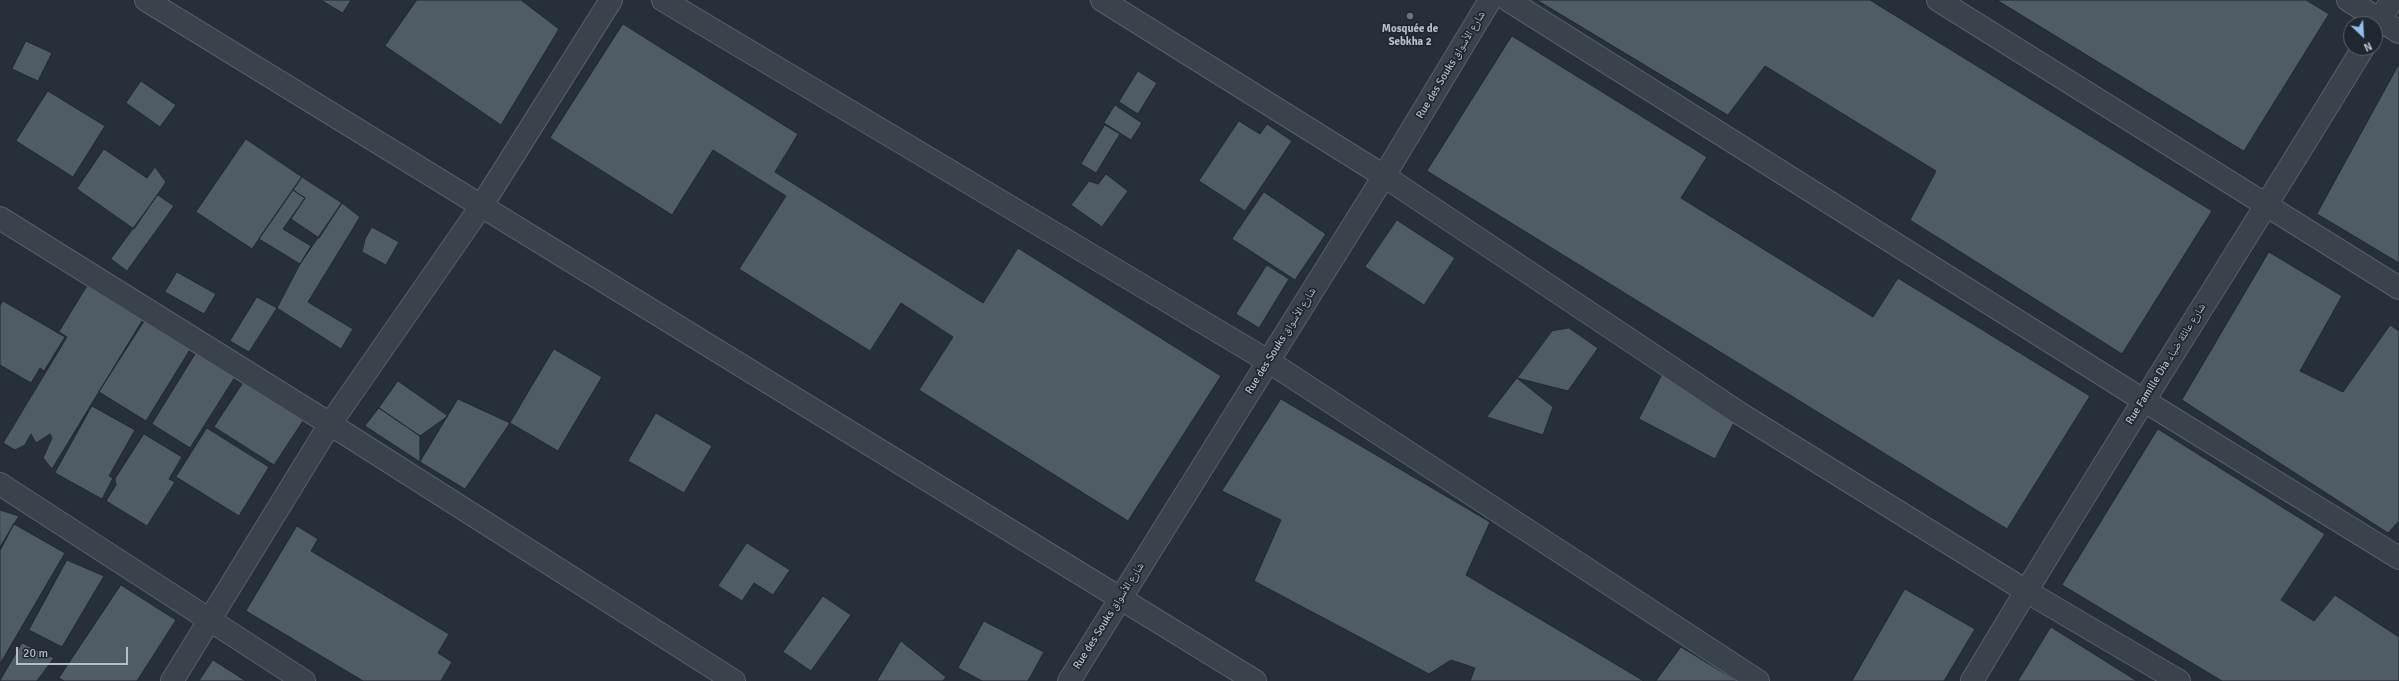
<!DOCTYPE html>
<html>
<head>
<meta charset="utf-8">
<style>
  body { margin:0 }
  #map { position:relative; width:2399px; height:681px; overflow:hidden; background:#26303a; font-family:Signika,sans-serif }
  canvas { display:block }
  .north { position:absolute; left:2343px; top:16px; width:40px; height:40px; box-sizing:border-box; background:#1f2730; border:1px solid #5b636c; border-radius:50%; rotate:155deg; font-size:11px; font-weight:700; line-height:16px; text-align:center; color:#b5bdc6 }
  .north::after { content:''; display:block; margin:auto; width:14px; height:18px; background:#95bdec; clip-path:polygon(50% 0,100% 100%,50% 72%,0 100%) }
  .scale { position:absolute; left:16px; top:647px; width:112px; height:18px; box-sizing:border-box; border:2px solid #b5bdc6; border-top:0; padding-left:5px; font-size:12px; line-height:14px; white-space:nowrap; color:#b5bdc6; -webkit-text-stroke:3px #1f2730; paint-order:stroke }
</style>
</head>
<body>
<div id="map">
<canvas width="2399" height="681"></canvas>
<div class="north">N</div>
<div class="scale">20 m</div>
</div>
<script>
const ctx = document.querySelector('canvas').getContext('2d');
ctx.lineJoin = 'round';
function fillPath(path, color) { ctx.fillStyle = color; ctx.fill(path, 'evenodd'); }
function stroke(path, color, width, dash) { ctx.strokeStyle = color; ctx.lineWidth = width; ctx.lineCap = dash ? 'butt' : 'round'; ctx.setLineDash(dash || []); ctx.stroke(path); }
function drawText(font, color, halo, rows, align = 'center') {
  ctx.font = font + ' Signika,"Noto Naskh Arabic",sans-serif'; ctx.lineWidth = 3.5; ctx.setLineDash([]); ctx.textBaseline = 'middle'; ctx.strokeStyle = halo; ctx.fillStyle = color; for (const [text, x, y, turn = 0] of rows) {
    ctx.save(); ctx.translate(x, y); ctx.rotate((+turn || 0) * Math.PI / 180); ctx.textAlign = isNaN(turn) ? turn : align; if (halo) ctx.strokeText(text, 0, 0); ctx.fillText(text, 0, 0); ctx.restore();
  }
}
const building = new Path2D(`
  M321,0h30l-8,13z
  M417,0h104l38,29 -58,96 -116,-79z
  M1537,0h333l342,211 -90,143 -212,-134 26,-49 -171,-105 -37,49z
  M1997,0h309l23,14 -85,137z
  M623,24l175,110 -23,38 208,131 35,-55 203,128 -93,145 -209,-131 34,-53 -52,-34 -31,48 -131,-82 47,-73 -73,-46 -41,65 -122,-77z
  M1512,36l195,121 -26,41 192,119 25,-39 192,118 -83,133 -580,-358z
  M26,41l26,12 -14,28 -26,-12z
  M2399,64v199l-82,-49z
  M1138,71l19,12 -19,31 -19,-12z
  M141,81l35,24 -16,22 -34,-24z
  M48,91l57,35 -32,51 -57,-36z
  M1115,105l27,18 -11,17 -27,-17z
  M1239,121l21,13 7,-10 25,17 -47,70 -46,-30z
  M1105,125l15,9 -24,39 -15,-9z
  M246,139l56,38 -50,72 -56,-37z
  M104,149l43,29 8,-11 11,15 -32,47 -57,-40z
  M1106,174l22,17 -26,36 -31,-22 18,-24 9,3z
  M302,177l40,26 -23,35 -28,-19 14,-21 -12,-8z
  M293,190l12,8 -22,31 28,17 -11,18 -41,-25z
  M1264,192l62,42 -31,46 -63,-41z
  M158,195l16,11 -47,65 -16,-12z
  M342,203l18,14 -52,85 45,27 -12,20 -64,-41 23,-44z
  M1397,220l58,38 -31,47 -59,-38z
  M372,227l27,15 -13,23 -24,-13 3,-13z
  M2269,252l73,44 -42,75 43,21 47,-67 9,6v190l-11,12 -206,-133z
  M1267,265l22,14 -30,49 -23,-14z
  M177,272l39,22 -12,20 -39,-22z
  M89,283l56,33 -93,153 -9,-11 9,-20 -2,-4 -14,9 -5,-9 -6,11 -10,5 -12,-7 64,-106 -8,-5z
  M257,297l20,11 -28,44 -19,-11z
  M3,301l62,36 -21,34 -4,-3 -9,15 -31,-18v-59z
  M145,320l46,28 -45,73 -47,-29z
  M1569,328l29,20 -30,43 -51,-13 35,-47z
  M554,349l48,28 -44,74 -48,-28z
  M196,353l39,24 -45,71 -38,-24z
  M1663,373l76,40 -24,46 -76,-40z
  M1517,378l36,29 -10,28 -56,-18z
  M245,380l60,38 -31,47 -60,-38z
  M398,381l50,35 -28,20 -41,-28z
  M458,399l52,24 -45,66 -45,-27z
  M1281,399l209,123 -24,53 178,106h-174l5,-13 -24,-8 -22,14 -175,-93 27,-61 -59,-29z
  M92,406l43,24 -26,46 4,2 -11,21 -47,-26z
  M379,408l41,28v26l-55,-36z
  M656,413l56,33 -28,47 -56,-32z
  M207,428l62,39 -30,49 -63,-39z
  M2158,429l167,105 -44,66 33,21 21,-26 64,42v44h-177l-160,-96z
  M144,434l38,23 -13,22 6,3 -28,44 -41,-25 10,-16 -1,-6z
  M0,510l19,6 -19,31z
  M14,524l51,29 -65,111v-113z
  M297,526l21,13 -7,12 138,83 -11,19 14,9 -11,19h-78l-117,-70z
  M747,543l43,27 -17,25 -19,-12 -12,18 -24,-15z
  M67,560l37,16 -42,71 -33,-17z
  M121,585l55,35 -39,61h-73l-5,-3z
  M1905,589l70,40 -31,52h-92z
  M823,596l28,19 -40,56 -28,-19z
  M984,621l60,31 -16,29h-46l-24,-13z
  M2051,627l86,54h-119z
  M901,641l45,36 -3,4h-66z
  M22,643l32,15 -17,23h-37z
  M1681,647l56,34h-81z
  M213,660l33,21h-47z`);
const minor = new Path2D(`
  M146,0l1109,681
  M663,0l605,361 490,320
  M1102,0l282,176 355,237 287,178 153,90
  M1508,0l635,400 256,158
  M1938,0l461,288
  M2348,0l51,32
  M2375,28l17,-28
  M0,218l330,206 404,257
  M0,484l304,197
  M172,681l158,-257 152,-219 129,-205
  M1069,681l315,-505 106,-176
  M1972,681c127,-213 262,-421 391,-633`);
const markers = [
  [1410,16,4,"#6b7280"]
];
const poiNames = [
  ["Mosquée de",1410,29],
  ["Sebkha 2",1410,42]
];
const streetNames = [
  ["Rue des Souks شارع الأسواق",1451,65,-59],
  ["Rue des Souks شارع الأسواق",1281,341,-58],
  ["Rue Famille Dia شارع عائلة ضياء",2166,364,-58],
  ["Rue des Souks شارع الأسواق",1109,616,-58]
];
fillPath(building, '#4f5b65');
stroke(building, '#212932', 1);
stroke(minor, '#586069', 24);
stroke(minor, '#3a424b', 22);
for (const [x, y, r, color] of markers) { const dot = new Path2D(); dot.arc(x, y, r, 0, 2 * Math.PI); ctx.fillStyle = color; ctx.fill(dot); stroke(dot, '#1f2730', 1.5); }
drawText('bold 11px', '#b5bdc6', '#1f2730', poiNames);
drawText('11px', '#b5bdc6', '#1f2730', streetNames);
</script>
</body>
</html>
